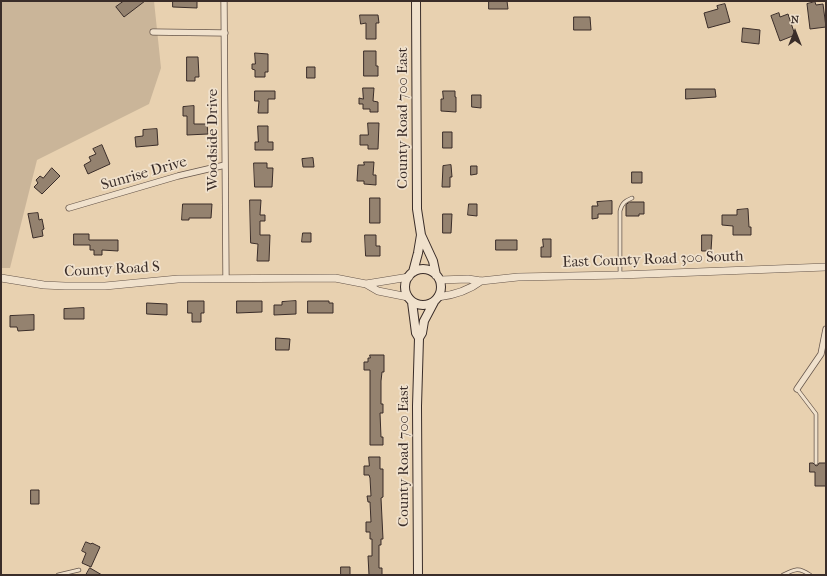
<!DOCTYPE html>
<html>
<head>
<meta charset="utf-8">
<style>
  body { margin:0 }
  #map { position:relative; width:827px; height:576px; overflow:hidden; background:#e8d1b0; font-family:"IM FELL French Canon",serif }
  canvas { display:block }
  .frame { position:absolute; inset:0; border:2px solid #3a2d29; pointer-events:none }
  .north { position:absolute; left:775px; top:12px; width:40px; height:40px; -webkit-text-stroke:3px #f0e1cc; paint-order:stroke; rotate:0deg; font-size:11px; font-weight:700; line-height:16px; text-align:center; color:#3a2d29 }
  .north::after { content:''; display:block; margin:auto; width:14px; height:18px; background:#3a2d29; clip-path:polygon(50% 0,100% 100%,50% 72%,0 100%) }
</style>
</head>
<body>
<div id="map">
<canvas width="827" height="576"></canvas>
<div class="frame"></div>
<div class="north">N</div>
</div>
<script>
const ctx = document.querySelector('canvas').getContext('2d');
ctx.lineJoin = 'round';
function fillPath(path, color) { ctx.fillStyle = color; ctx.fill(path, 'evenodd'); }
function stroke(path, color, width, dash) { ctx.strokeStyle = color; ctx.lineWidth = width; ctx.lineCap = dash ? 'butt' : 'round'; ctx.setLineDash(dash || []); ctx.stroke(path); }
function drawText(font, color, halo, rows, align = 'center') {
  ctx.font = font + ' "IM FELL French Canon",serif'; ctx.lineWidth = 3.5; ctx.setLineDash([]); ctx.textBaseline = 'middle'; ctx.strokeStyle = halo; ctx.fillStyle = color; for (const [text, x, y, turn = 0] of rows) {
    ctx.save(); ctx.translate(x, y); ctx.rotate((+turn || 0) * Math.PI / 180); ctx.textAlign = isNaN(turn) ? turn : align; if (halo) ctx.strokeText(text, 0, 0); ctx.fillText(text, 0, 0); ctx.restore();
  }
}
const green = new Path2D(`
  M1,1h153l7,67 -12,36 -112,56 -27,108h-9z`);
const building = new Path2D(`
  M124,1h21l-21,16 -8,-10z
  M173,1h24v7l-24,-1z
  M489,1h18l1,8h-19z
  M815,2l1,3 7,-1 3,23 -16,2 -3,-25z
  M725,4l5,18 -22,6 -4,-15 14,-4 -1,-3z
  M779,13l1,4 8,-3 7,21 -15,6 -9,-25z
  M360,15h18l1,8h-3v16h-10v-16l-5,1z
  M574,17h16l1,13h-17z
  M743,28l17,2 -1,14 -17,-2z
  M364,51h12v15h2v10h-14z
  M255,53l13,1v18h-3v5h-10v-7l-3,-1v-5h3z
  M187,57h11l1,20h-4v4h-8z
  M307,67h8v11h-8z
  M363,88h11l-1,13 5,1v10h-8v-3h-7v-5h-4v-6l4,1z
  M686,89h29l1,8 -30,2z
  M255,91h20v8h-7v14h-10l1,-12h-4z
  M443,91h12v6h1v15l-15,-1v-12h2z
  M472,95h9v13l-9,-1z
  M194,106v18h13l1,10 -21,1v-19h-4v-9z
  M368,123h11l-1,26h-10v-4h-8v-10h8z
  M258,126h10v16h5v8h-18v-8h3z
  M157,129l1,16 -22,2 -1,-10 8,-1v-6z
  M443,132h9v16h-9z
  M102,145l8,19 -22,10 -4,-9 7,-4 -2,-4 7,-3 -3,-5z
  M313,158l1,9h-11l-1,-8z
  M364,162h10l-1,13h3v10l-12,-1v-3h-7l1,-16h6z
  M254,163h13v5h6l-1,19h-17z
  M451,165l1,12h-2v10h-8l1,-21z
  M471,166h6v8l-6,1z
  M52,168l8,8 -18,18 -8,-7 4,-4 -2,-3 4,-4 3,2z
  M632,172h10v11h-10z
  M370,198h10v25h-10z
  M250,200h11l-1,15h5v6h-5v14h10l-1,26h-12l1,-17 -7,-1z
  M612,201v13h-14v4l-6,1v-13h6l-1,-4z
  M630,202h14v12h-5v2h-13v-11z
  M183,204h29l-1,14h-22v2h-7z
  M469,204h8v12l-9,-1z
  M748,209l1,18h2v8h-18v-9l-11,-1v-10h15v-5z
  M38,213l1,7 3,-1 2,10 -2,1 1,6 -10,2 -5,-24z
  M443,214h9l-1,19h-8z
  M303,233h8v9h-9z
  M74,234h15v6h29v11l-16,-1v5h-8v-5h-4v-5h-16z
  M365,235h11v11h4v10h-14z
  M702,235h10l-1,16h-9z
  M543,239h8v18h-10v-10h2z
  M496,240h21v10h-21z
  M188,301h16v12h-3v9h-9v-9h-4z
  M237,301h25v11l-25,1z
  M296,301v13l-22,1v-10h8v-3z
  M308,301h21v2h4v10h-25z
  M147,303l20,1v11l-20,-1z
  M84,308v11h-20v-10z
  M34,315v15l-16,1 -1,-4h-7v-11z
  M276,338l14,1 -1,11h-13z
  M370,355h14v17h-2l-1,9v23h2v9h-3l1,24h2v8h-13v-75h-6v-8h4v-4h2z
  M369,457h11v12h3v28l-2,1 2,41h-2v6h-2v23h3v7h-13l-1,-19h4v-17h-2v-7h-4v-10h5l-1,-20h-2l-1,-6h4l-1,-18 -1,-3h-5v-9h5z
  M810,463h3l3,3 2,-1 1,-2h7v23h-11v-14h-5z
  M31,490h8v14h-8z
  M86,542l5,2 1,-1 8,4 -9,20 -9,-4 4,-10 -4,-2z
  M341,567h9v8h-9z
  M90,568l12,7h-16z`);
const service = new Path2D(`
  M620,275v-64c2,-8 5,-10 12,-13
  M797,389l19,25v49
  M58,575l21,-5
  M783,575c12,-6 16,-8 27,0`);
const minor = new Path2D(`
  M224,1l2,277
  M153,32l72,1
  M69,208l109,-32 47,-11
  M797,389l24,-35 5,-25`);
const tertiary = new Path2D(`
  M1,278l43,7 21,1h40l73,-7 157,-1 31,6 12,7 30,6
  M440,280l28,-1 13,2 37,-4 102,-2 206,-8
  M366,284l43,-7
  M438,297c17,-2 30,-6 43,-16`);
const secondary = new Path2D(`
  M421,235l12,26 3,14
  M405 287a18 18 0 1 1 36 0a18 18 0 1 1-36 0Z
  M413,272l5,-19 3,-18 -4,-26 -1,-208
  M412,302l4,31 3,5
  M418,575l-1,-169 2,-68 3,-5 2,-12 10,-19`);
const streetNames = [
  ["County Road 700 East",403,118,-90],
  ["Woodside Drive",213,140,-90],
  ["Sunrise Drive",144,174,-16],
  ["East County Road 300 South",653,260,-2],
  ["County Road S",112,270,-3],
  ["County Road 700 East",404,456,-90]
];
fillPath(green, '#cab599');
fillPath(building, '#94826f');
stroke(building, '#3a2d29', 1);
stroke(service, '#66564b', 4.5);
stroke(minor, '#66564b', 7);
stroke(tertiary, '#66564b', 8);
stroke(secondary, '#3a2d29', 10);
stroke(service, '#f0e1cc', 3);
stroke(minor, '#f0e1cc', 5.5);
stroke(tertiary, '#f0e1cc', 7);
stroke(secondary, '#f0e1cc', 8);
drawText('15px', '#3a2d29', '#f0e1cc', streetNames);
</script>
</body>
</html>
